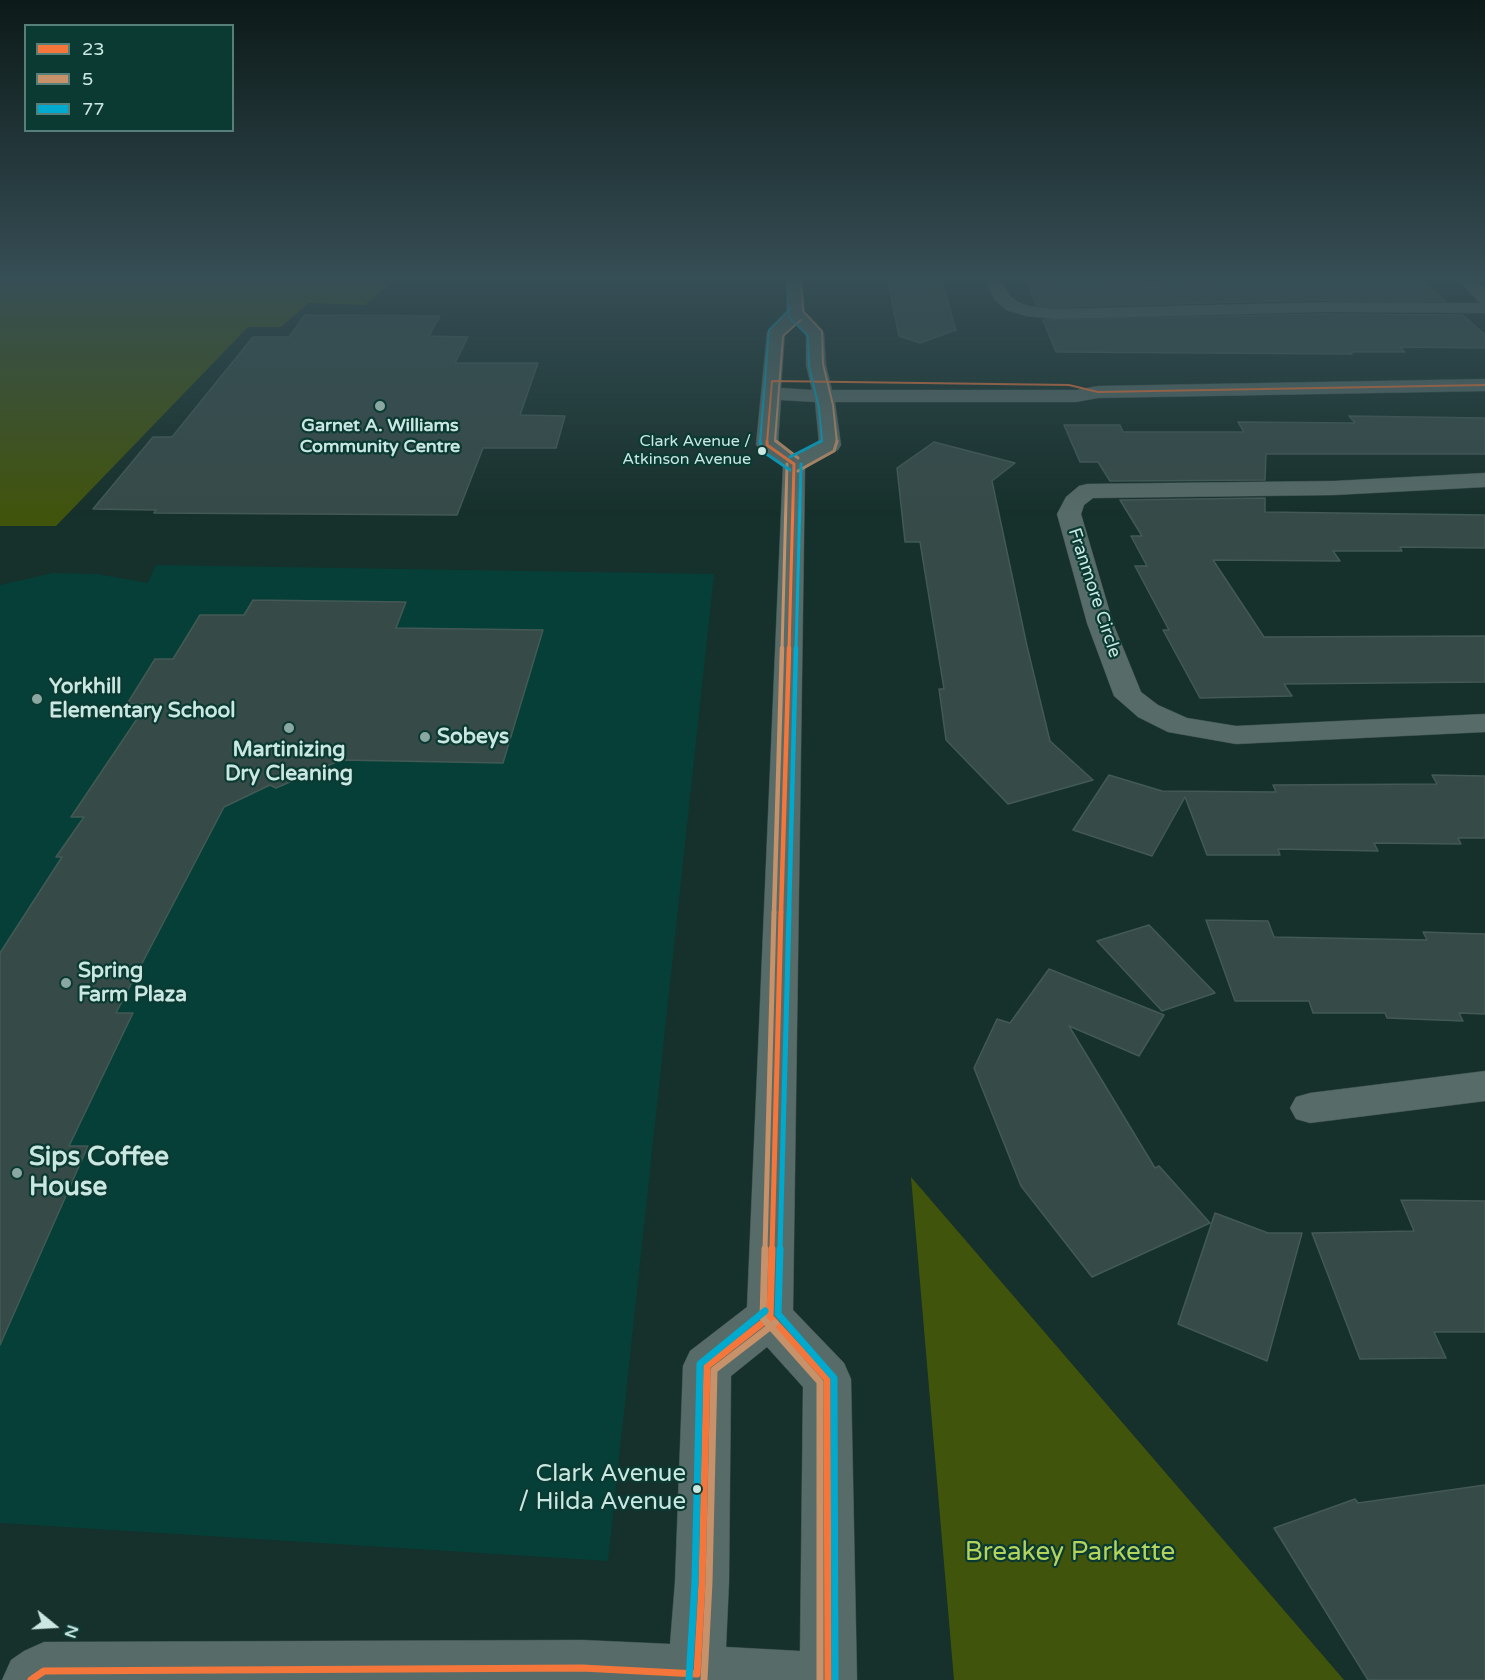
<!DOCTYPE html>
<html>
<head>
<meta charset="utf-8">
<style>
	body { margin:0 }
	#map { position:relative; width:1485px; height:1680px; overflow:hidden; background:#16302b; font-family:"Varela Round",sans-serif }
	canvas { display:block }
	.legend { position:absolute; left:24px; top:24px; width:210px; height:108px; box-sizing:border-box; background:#0b3a33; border:2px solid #577f79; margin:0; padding:8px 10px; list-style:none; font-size:18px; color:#cae7e2 }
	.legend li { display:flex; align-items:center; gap:12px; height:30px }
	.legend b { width:30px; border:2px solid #577f79 }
	.north { position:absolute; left:24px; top:1596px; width:60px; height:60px; -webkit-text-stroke:4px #0b3a33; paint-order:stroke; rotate:108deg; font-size:16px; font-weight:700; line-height:24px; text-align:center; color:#cae7e2 }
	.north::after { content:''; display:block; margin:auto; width:21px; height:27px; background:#cae7e2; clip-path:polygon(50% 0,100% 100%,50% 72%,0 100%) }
</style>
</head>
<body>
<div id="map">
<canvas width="1485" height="1680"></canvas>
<ul class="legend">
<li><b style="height:8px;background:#f5763a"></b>23</li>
<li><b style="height:8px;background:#c7916a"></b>5</li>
<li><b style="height:8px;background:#00a9ce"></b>77</li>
</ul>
<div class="north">N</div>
</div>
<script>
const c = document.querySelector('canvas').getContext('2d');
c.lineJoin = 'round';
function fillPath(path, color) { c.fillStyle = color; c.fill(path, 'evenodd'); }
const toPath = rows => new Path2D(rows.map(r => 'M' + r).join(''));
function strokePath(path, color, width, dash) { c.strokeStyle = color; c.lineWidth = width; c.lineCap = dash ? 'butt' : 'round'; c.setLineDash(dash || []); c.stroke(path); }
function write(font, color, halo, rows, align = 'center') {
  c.font = font + ' "Varela Round",sans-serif'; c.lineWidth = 4.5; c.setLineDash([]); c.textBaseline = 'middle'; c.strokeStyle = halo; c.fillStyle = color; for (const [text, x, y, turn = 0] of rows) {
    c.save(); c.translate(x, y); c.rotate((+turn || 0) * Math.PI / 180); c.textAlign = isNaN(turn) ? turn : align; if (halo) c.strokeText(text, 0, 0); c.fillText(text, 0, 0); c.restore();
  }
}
const built = toPath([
	[156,565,714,574,608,1561,0,1523,0,585,53,573,97,574,148,583]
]);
const green = toPath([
	[0,281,394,281,365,305,309,303,281,327,248,327,56,526,0,526],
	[911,1177,1344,1680,954,1680]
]);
const building = toPath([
	[888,281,942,281,956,330,920,343,899,336,888,281],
	[1027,281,1165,283,1164,282,1210,281,1423,281,1446,301,1325,300,1056,307,1036,305,1027,281],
	[1325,314,1463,315,1485,335,1485,348,1400,347,1405,352,1351,352,1352,354,1056,352,1043,320,1325,314],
	[305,315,440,316,429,336,468,337,455,363,538,363,520,415,565,416,556,448,483,448,457,515,154,513,156,510,93,509,153,437,172,437,253,337,289,337,305,315],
	[1349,416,1485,418,1485,454,1266,454,1265,480,1110,481,1098,462,1080,462,1064,425,1120,425,1123,432,1244,432,1238,422,1355,423,1349,416],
	[934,442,1015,463,992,481,1027,646,1050,741,1093,780,1008,804,946,740,939,689,944,689,920,542,905,542,897,468,934,442],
	[1265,498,1265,512,1485,515,1485,548,1400,547,1402,551,1333,551,1340,561,1213,560,1264,637,1485,636,1485,682,1284,684,1292,696,1200,698,1163,630,1169,630,1135,566,1147,566,1131,536,1142,536,1120,500,1265,498],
	[253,600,406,602,396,628,543,630,503,763,341,760,276,788,270,785,224,807,116,1013,133,1013,69,1146,88,1146,0,1345,0,953,62,857,56,857,84,817,71,817,147,704,127,704,155,659,173,659,200,615,244,615,253,600],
	[1109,775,1162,791,1276,792,1273,785,1437,784,1432,775,1485,776,1485,838,1458,838,1461,844,1374,843,1378,851,1278,849,1280,855,1207,855,1185,797,1152,856,1073,830,1109,775],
	[1206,920,1268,921,1274,937,1427,940,1423,932,1485,934,1485,1014,1459,1013,1463,1021,1387,1018,1385,1013,1313,1013,1309,1001,1235,1001,1206,920],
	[1149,925,1215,993,1162,1011,1097,941,1149,925],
	[1049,969,1164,1015,1139,1056,1069,1026,1155,1168,1159,1166,1210,1223,1092,1277,1021,1186,974,1068,997,1019,1010,1023,1049,969],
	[1401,1200,1485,1201,1485,1332,1434,1332,1446,1358,1360,1359,1312,1233,1414,1231,1401,1200],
	[1215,1213,1268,1233,1302,1233,1267,1361,1178,1324,1215,1213],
	[1485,1485,1485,1680,1368,1680,1274,1528,1355,1499,1358,1503,1485,1485]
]);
const street = toPath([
	[986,281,1002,281,1008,294,1018,302,1029,306,1056,309,1325,302,1483,303,1479,302,1459,281,1476,281,1485,289,1485,313,1325,312,1056,319,1026,316,1006,310,995,300,986,281],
	[1485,473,1485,487,1334,495,1093,498,1084,505,1081,514,1113,623,1141,692,1158,705,1187,718,1236,726,1485,714,1485,732,1236,744,1168,732,1138,717,1114,696,1087,623,1057,514,1066,497,1079,486,1087,484,1334,481,1485,473],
	[1485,1071,1485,1101,1310,1123,1296,1119,1290,1108,1296,1097,1310,1093,1485,1071]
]);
const secondary = toPath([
	[786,281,802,281,805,313,824,333,826,365,832,390,1076,390,1098,386,1485,379,1485,391,1098,398,1076,402,835,402,841,445,838,450,805,467,793,1310,844,1363,851,1379,857,1680,2,1680,11,1660,24,1651,44,1642,582,1640,670,1644,675,1582,683,1366,690,1351,747,1307,783,466,756,445,767,332,787,313,786,281],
	[796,324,806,334,806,365,812,390,781,388,785,334,796,324],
	[781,400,815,402,819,442,795,455,778,443,781,400],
	[767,1347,803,1387,800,1651,726,1647,729,1582,731,1376,767,1347]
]);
const bus1Far4 = toPath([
	[767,443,772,381,1069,385,1098,392,1485,385]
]);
const bus1Far3 = toPath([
	[767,441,767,445,794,464],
	[789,650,794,464]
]);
const bus1Far2 = toPath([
	[781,913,789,648]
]);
const bus1Far1 = toPath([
	[772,1250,781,912]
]);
const bus1 = toPath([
	[772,1249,770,1317,827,1379,828,1680],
	[31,1680,44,1671,582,1668,697,1674,702,1582,707,1366,770,1317]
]);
const bus2Far4 = toPath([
	[801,281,803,311,822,331,823,364,833,405,837,443],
	[778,443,775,441,783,336,801,320]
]);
const bus2Far3 = toPath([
	[776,441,798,458],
	[798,471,834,451,837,441],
	[782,650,787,464]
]);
const bus2Far2 = toPath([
	[774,913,782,648]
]);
const bus2Far1 = toPath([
	[765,1250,774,912]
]);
const bus2 = toPath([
	[765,1249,763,1318,820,1382,820,1680],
	[704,1680,709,1582,714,1370,775,1323]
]);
const bus3Far4 = toPath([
	[787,281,789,317,808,336,809,366,819,408,822,441,818,443],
	[760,443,769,330,791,308]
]);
const bus3Far3 = toPath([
	[760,441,762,451,790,470],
	[790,457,821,441],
	[796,650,801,464]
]);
const bus3Far2 = toPath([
	[789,913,796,648]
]);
const bus3Far1 = toPath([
	[780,1250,789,912]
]);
const bus3 = toPath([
	[780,1249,778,1314,834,1378,835,1680],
	[689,1680,695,1582,700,1364,765,1311]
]);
const markers = [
	[380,406,6,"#8ba7a2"],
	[762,451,5,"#cae7e2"],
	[37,699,6,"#8ba7a2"],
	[289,728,6,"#8ba7a2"],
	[425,737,6,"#8ba7a2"],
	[66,983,6,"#8ba7a2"],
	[17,1173,6,"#8ba7a2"],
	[697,1489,5,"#cae7e2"]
];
const farBusnames = [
	["Clark Avenue /",751,442],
	["Atkinson Avenue",751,460]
];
const farPoinames = [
	["Garnet A. Williams",380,426],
	["Community Centre",380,447]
];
const farStreetnames = [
	["Franmore Circle",1094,593,72]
];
const poiNames = [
	["Yorkhill",49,687],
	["Elementary School",49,711],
	["Sobeys",437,737],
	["Martinizing",289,750,"center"],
	["Dry Cleaning",289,774,"center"],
	["Spring",78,971],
	["Farm Plaza",78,995]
];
const nearBusnames = [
	["Clark Avenue",686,1475],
	["/ Hilda Avenue",686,1503]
];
const nearPoinames = [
	["Sips Coffee",29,1158],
	["House",29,1188]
];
const nearParknames = [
	["Breakey Parkette",1070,1553]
];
fillPath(built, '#063f37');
fillPath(green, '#41540c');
fillPath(building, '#364b48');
strokePath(building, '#435955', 1.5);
strokePath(street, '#394d49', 1);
strokePath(secondary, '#394d49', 1);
fillPath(street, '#576c68');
fillPath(secondary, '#576c68');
strokePath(bus1Far4, '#f5763a', 2);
strokePath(bus1Far3, '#f5763a', 3);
strokePath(bus1Far2, '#f5763a', 4.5);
strokePath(bus1Far1, '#f5763a', 5);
strokePath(bus1, '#f5763a', 7);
strokePath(bus2Far4, '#c7916a', 2);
strokePath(bus2Far3, '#c7916a', 3);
strokePath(bus2Far2, '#c7916a', 4.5);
strokePath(bus2Far1, '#c7916a', 5);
strokePath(bus2, '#c7916a', 7);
strokePath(bus3Far4, '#00a9ce', 2);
strokePath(bus3Far3, '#00a9ce', 3);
strokePath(bus3Far2, '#00a9ce', 4.5);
strokePath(bus3Far1, '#00a9ce', 5);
strokePath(bus3, '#00a9ce', 7);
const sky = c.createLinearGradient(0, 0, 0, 516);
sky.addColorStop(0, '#0c1a18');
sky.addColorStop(0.54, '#364e55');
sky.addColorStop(1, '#364e5500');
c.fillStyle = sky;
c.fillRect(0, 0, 1485, 516);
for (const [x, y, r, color] of markers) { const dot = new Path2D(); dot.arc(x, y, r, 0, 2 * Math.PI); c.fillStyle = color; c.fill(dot); strokePath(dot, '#0b3a33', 2); }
write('16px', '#cae7e2', '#0b3a33', farBusnames, 'right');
write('bold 18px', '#cae7e2', '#0b3a33', farPoinames);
write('18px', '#cae7e2', '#0b3a33', farStreetnames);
write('bold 21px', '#cae7e2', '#0b3a33', poiNames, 'left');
write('24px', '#cae7e2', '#0b3a33', nearBusnames, 'right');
write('bold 26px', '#cae7e2', '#0b3a33', nearPoinames, 'left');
write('26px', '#b3d35a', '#0b3a33', nearParknames);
</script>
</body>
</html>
